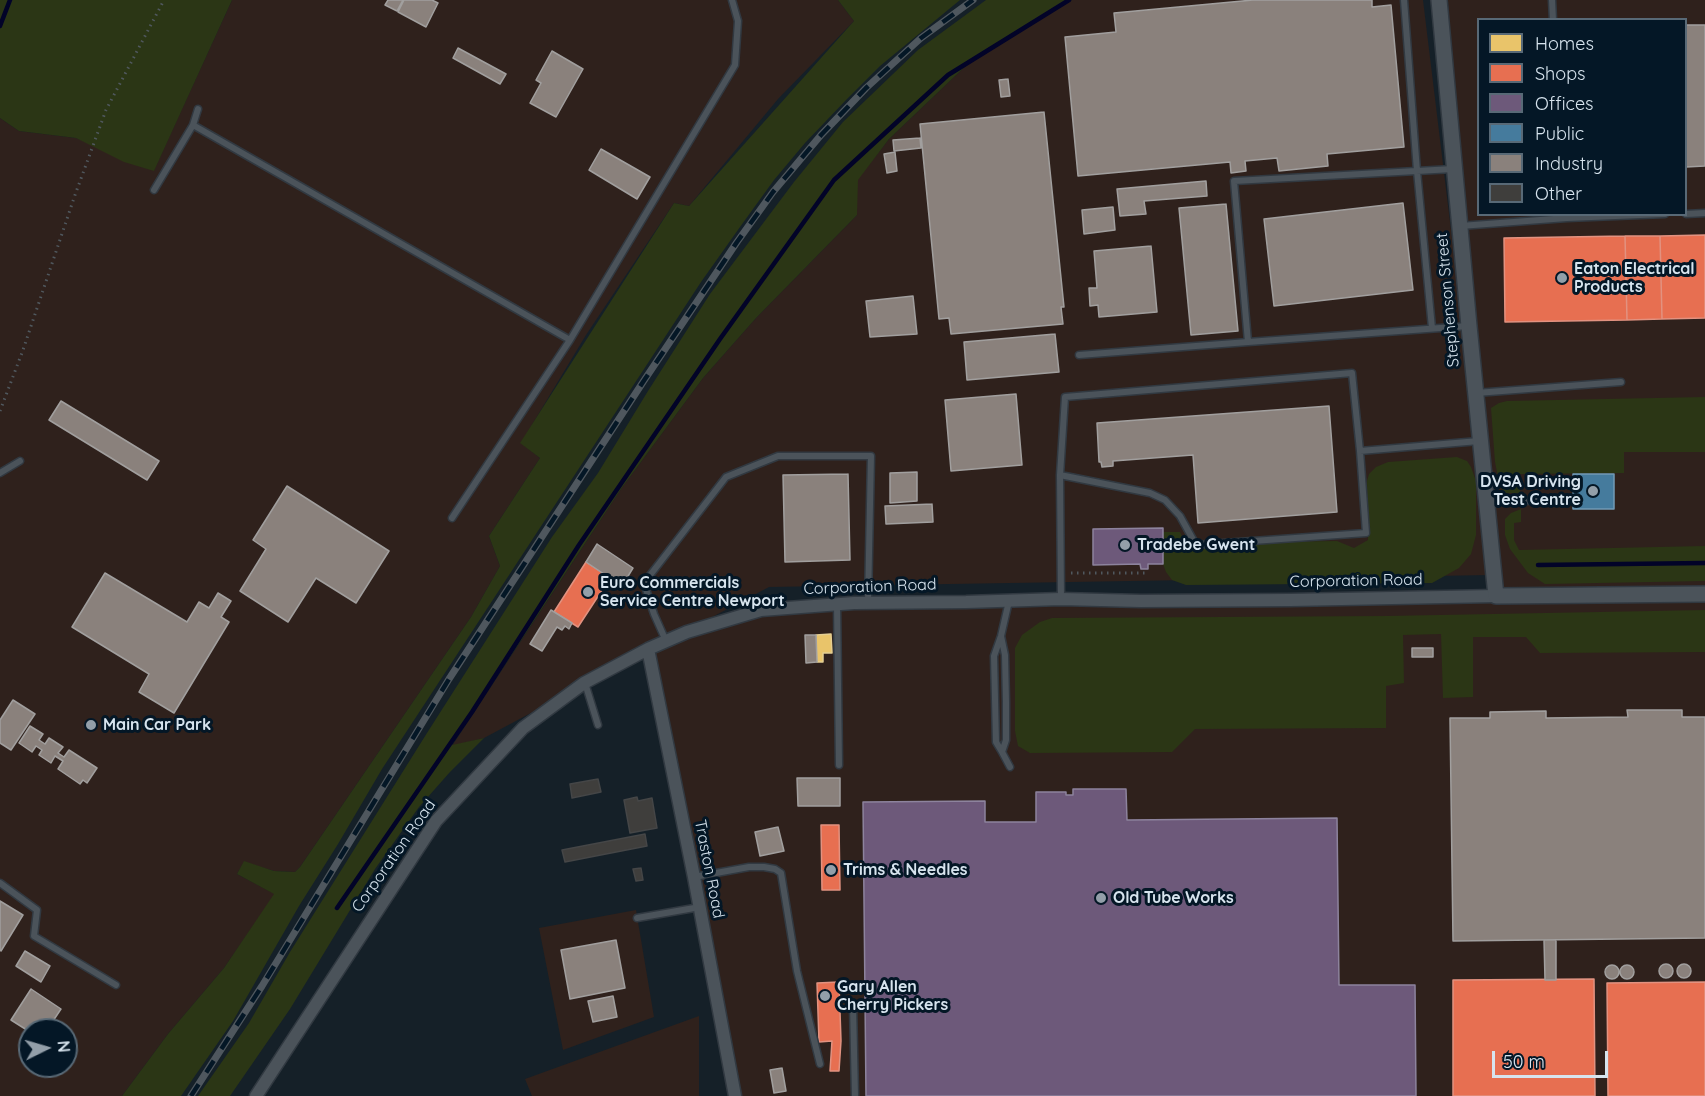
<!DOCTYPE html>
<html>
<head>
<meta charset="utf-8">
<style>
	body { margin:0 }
	#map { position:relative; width:1705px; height:1096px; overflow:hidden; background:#152028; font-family:Quicksand,sans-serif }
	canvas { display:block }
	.legend { position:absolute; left:1477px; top:18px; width:210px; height:198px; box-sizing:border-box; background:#041726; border:2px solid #586976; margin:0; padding:8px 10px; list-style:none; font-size:18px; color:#d7e4ee }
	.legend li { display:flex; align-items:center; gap:12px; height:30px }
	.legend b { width:30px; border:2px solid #586976 }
	.north { position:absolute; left:18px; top:1018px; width:60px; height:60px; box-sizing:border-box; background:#041726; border:2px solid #586976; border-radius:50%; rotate:85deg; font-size:16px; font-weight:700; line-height:24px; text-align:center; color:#d7e4ee }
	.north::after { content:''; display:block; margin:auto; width:21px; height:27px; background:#939fa9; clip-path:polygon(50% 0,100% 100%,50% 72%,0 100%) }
	.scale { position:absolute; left:1492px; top:1051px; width:116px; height:27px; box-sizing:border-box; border:3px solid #d7e4ee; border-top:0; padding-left:8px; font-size:18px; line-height:21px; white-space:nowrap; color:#d7e4ee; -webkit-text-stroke:4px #041726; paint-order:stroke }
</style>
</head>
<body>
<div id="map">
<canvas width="1705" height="1096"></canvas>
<ul class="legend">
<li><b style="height:16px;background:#e9c46a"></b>Homes</li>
<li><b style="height:16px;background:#e76f51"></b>Shops</li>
<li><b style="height:16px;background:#6d597a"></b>Offices</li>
<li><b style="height:16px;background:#457b9d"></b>Public</li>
<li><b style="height:16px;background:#8a817c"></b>Industry</li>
<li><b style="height:16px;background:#3f3e3c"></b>Other</li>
</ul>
<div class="north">N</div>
<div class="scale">50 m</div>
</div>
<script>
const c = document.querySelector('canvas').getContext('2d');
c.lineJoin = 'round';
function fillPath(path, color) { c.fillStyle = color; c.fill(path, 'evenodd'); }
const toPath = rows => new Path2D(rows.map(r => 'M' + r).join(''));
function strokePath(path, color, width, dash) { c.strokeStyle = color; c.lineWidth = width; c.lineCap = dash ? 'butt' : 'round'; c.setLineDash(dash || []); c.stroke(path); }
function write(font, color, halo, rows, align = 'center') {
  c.font = font + ' Quicksand,sans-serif'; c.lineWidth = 6; c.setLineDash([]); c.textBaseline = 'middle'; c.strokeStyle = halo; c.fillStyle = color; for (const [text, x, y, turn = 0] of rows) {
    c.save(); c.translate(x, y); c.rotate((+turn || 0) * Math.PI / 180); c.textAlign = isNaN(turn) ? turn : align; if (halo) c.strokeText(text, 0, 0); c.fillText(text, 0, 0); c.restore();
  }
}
const industrial = toPath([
	[232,0,838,0,854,21,778,99,689,206,674,203,586,335,521,443,540,458,489,536,500,566,471,617,300,867,295,872,274,871,244,862,237,874,275,894,224,968,168,1034,122,1096,0,1096,0,118,19,131,76,138,154,170],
	[30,1030,66,1030,66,1066,30,1066],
	[1072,0,1423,0,1490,550,1454,169,1448,0,1705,0,1705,1096,735,1096,647,651,484,738,452,746,621,489,703,378,756,318,857,215,857,180,889,139,974,58],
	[1478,20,1686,20,1686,214,1478,214],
	[1492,575,1495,596,761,610,680,634,769,587],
	[636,910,654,1017,563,1050,539,928],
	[699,1016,699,1096,532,1096,525,1079]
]);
const green = toPath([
	[0,0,232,0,154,171,124,162,76,138,19,131,0,118],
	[838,0,960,0,880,66,846,100,805,143,774,180,740,227,701,282,382,769,338,844,299,906,233,1021,181,1096,122,1096,168,1034,224,968,274,894,237,874,244,861,274,871,295,872,300,867,471,617,500,566,489,536,540,458,520,443,674,203,689,206,854,21],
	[986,0,1072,0,974,58,889,139,858,180,857,215,756,318,703,378,621,489,452,745,484,738,450,772,419,807,375,869,290,1009,230,1096,198,1096,249,1023,290,952,427,733,552,537,598,473,648,391,710,294,794,182,843,122,918,50],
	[1705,397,1705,452,1624,452,1624,473,1520,474,1520,493,1506,493,1500,487,1495,462,1491,408,1499,403,1507,401],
	[1457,457,1467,461,1471,467,1476,481,1476,535,1471,554,1459,568,1432,583,1186,585,1172,580,1166,572,1163,564,1163,532,1180,532,1185,543,1337,541,1354,548,1368,540,1367,481,1369,474,1376,467,1388,462],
	[1521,509,1521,522,1514,523,1514,540,1519,550,1705,546,1705,581,1545,584,1528,573,1510,549,1505,535,1505,519,1511,513],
	[1705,610,1705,652,1540,653,1526,637,1473,637,1473,697,1443,698,1441,634,1403,635,1404,683,1386,686,1386,728,1195,729,1172,752,1030,753,1018,746,1015,731,1015,648,1022,635,1040,622,1052,618,1386,616]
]);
const homes = toPath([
	[831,634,832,653,823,653,823,662,817,662,816,635,831,634]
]);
const shops = toPath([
	[1705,235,1705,318,1662,319,1660,236,1705,235],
	[1625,236,1627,320,1505,322,1504,238,1625,236],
	[1625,236,1660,236,1662,319,1627,320,1625,236],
	[586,562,610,578,578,627,554,612,586,562],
	[821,825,839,825,840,890,822,890,821,825],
	[1594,979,1595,1096,1453,1096,1453,980,1594,979],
	[839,982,841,1041,839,1071,830,1071,832,1041,819,1042,817,983,839,982],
	[1705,982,1705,1096,1608,1096,1607,983,1705,982]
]);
const offices = toPath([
	[1163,528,1163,564,1148,564,1148,569,1141,569,1140,564,1093,565,1093,529,1163,528],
	[1073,789,1126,789,1127,820,1337,818,1339,985,1415,985,1416,1096,866,1096,863,802,985,801,985,822,1036,822,1036,792,1066,792,1066,795,1073,795,1073,789]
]);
const public = toPath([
	[1573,474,1614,474,1614,509,1573,509,1573,474]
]);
const industry = toPath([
	[388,0,403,0,397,11,385,5,388,0],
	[404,0,432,0,438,3,426,27,398,12,404,0],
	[1253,0,1372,0,1372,7,1391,5,1404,147,1327,154,1328,166,1279,171,1277,158,1245,161,1246,171,1231,173,1230,162,1078,176,1065,37,1116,32,1114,13,1253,0],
	[1686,25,1705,25,1705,166,1686,167,1686,25],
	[458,48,506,74,500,84,453,58,458,48],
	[552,51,583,69,556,117,530,103,541,83,536,80,552,51],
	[1008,79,1010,96,1001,97,999,80,1008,79],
	[1044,112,1064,307,1061,307,1063,324,951,334,949,318,939,319,920,124,1044,112],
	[920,138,921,148,894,151,893,140,920,138],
	[601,149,650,177,637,199,589,170,601,149],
	[895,152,897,171,887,173,884,154,895,152],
	[1206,181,1207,196,1144,201,1146,214,1120,216,1117,189,1206,181],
	[1403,203,1413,290,1274,306,1264,219,1403,203],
	[1226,204,1238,331,1191,335,1179,208,1226,204],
	[1113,207,1115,230,1084,234,1082,210,1113,207],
	[1151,246,1157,312,1099,317,1098,305,1090,306,1089,288,1097,288,1094,251,1151,246],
	[913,296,917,334,870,337,866,301,913,296],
	[1055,334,1059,372,967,380,964,342,1055,334],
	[1016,394,1022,465,951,471,945,400,1016,394],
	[61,401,159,461,147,480,49,420,61,401],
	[1329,406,1337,512,1198,523,1193,455,1113,461,1113,466,1102,467,1101,462,1099,462,1097,423,1329,406],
	[917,472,917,501,890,503,890,473,917,472],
	[848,474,850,560,785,562,783,475,848,474],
	[287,486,389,551,356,603,316,578,288,622,240,591,266,549,253,540,287,486],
	[932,504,933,522,886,524,885,506,932,504],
	[597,544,633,568,622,586,586,562,597,544],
	[105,573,187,622,199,602,209,608,218,593,231,601,221,617,229,622,174,713,139,692,149,674,72,627,105,573],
	[551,610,572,623,569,629,565,626,562,630,557,627,542,651,530,644,551,610],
	[805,635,816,635,817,662,806,663,805,635],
	[1412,648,1433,648,1433,657,1412,657,1412,648],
	[13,700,35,714,11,750,0,743,0,720,13,700],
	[1627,710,1682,710,1682,717,1705,717,1705,938,1453,941,1450,718,1490,718,1490,712,1546,711,1546,718,1628,717,1627,710],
	[30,726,43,734,39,740,45,744,49,738,63,747,58,753,64,757,69,750,97,768,87,783,83,780,80,784,58,769,63,761,55,756,51,763,39,755,42,750,36,746,32,752,19,743,30,726],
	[797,778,840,778,840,806,798,806,797,778],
	[778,827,784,851,760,856,755,832,778,827],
	[0,901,23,915,1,951,0,950,0,901],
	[616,940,625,988,570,999,561,950,616,940],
	[1544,940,1556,940,1556,980,1545,980,1544,940],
	[25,951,50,966,41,982,16,966,25,951],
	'1677 971a7 7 0 1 1 14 0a7 7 0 1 1-14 0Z',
	'1659 971a7 7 0 1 1 14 0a7 7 0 1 1-14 0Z',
	'1620 972a7 7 0 1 1 14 0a7 7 0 1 1-14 0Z',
	'1605 972a7 7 0 1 1 14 0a7 7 0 1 1-14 0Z',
	[31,989,61,1009,47,1030,30,1030,30,1032,11,1020,31,989],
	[613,996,617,1017,593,1022,588,1001,613,996],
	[782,1068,786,1091,774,1093,770,1070,782,1068]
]);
const stream = toPath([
	[0,26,10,0],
	[1538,565,1705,563],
	[337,908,472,712,579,545,720,339,834,180,948,75,1069,0]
]);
const building = toPath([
	[598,779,601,792,572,798,570,784,598,779],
	[637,797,638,801,652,798,657,828,630,833,624,800,637,797],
	[645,834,647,846,565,862,562,850,645,834],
	[641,868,643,880,636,881,633,869,641,868]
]);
const path = toPath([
	[0,411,23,350,75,195,106,110,164,0],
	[1071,573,1145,573]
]);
const service = toPath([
	[1404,0,1417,171,1432,328],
	[1552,0,1553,20],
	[193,125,570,340],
	[1453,169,1234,181,1248,342,1468,326],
	[154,190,193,125,198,109],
	[1686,214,1705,213],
	[1460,226,1567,218,1665,214],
	[1079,355,1248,342],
	[1476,393,1621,382],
	[0,473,20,461],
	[1060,475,1150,493,1165,500,1180,516,1196,545,1366,533,1360,451],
	[1487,502,1558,500],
	[452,518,570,340,735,65,738,21,732,0],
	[1061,599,1060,475,1065,397,1352,373,1360,451,1479,441],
	[837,604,839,765],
	[1001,636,1005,655,1006,702,1006,740,1002,752,996,742,994,656,1001,636,1009,601],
	[666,641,654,614,644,583,726,477,778,456,871,456,868,602],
	[585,683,598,725],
	[1002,752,1010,767],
	[694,877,749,867,764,867,775,869,781,873,797,971,820,1064],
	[0,883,37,910,34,936,116,985],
	[637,918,700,907],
	[853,1005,855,1096]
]);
const minor = toPath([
	[648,649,694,877,735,1096],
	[256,1096,436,821,523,728,584,683,648,649,687,632,761,610,854,603,966,602,1061,599,1141,601,1290,600,1496,596]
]);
const tertiary = toPath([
	[1439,0,1469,326,1496,596,1705,594]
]);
const rail = toPath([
	[191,1096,262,986,449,679,645,379,737,242,773,192,821,135,866,88,921,38,973,0]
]);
const markers = [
	[1562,278,6,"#939fa9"],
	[1593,491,6,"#939fa9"],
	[1125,545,6,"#939fa9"],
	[588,592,6,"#939fa9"],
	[91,725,6,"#939fa9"],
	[831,870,6,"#939fa9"],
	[1101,898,6,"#939fa9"],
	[825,996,6,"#939fa9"]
];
const poiNames = [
	["Eaton Electrical",1574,269],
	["Products",1574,287],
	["DVSA Driving",1581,482,"right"],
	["Test Centre",1581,500,"right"],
	["Tradebe Gwent",1137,545],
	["Euro Commercials",600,583],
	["Service Centre Newport",600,601],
	["Main Car Park",103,725],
	["Trims & Needles",843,870],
	["Old Tube Works",1113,898],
	["Gary Allen",837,987],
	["Cherry Pickers",837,1005]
];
const streetNames = [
	["Stephenson Street",1448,300,-95],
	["Corporation Road",1356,581,-1],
	["Corporation Road",870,587,-2],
	["Corporation Road",394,856,-55],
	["Traston Road",709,869,79]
];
fillPath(industrial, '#2f211c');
fillPath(green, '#2b3615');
fillPath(homes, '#e9c46a');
strokePath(homes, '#e4ce92', 1.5);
fillPath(shops, '#e76f51');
strokePath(shops, '#e29280', 1.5);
fillPath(offices, '#6d597a');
strokePath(offices, '#8d839d', 1.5);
fillPath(public, '#457b9d');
strokePath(public, '#719ab5', 1.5);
fillPath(industry, '#8a817c');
strokePath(industry, '#a19f9e', 1.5);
strokePath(stream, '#020328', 4.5);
fillPath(building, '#3f3e3c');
strokePath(building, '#454647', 1.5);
strokePath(service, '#313941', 9);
strokePath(minor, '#313941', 15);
strokePath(tertiary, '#313941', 18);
strokePath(path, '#50585e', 3, [1.5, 4.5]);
strokePath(service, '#4b535a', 6);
strokePath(minor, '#4b535a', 12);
strokePath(tertiary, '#4b535a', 15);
strokePath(rail, '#4f575e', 7);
strokePath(rail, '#041726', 4.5, [14]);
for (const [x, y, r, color] of markers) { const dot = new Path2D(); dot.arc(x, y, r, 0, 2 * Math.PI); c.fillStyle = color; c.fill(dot); strokePath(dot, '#041726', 2); }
write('bold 16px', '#d7e4ee', '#041726', poiNames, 'left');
write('16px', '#d7e4ee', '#041726', streetNames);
</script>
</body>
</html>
